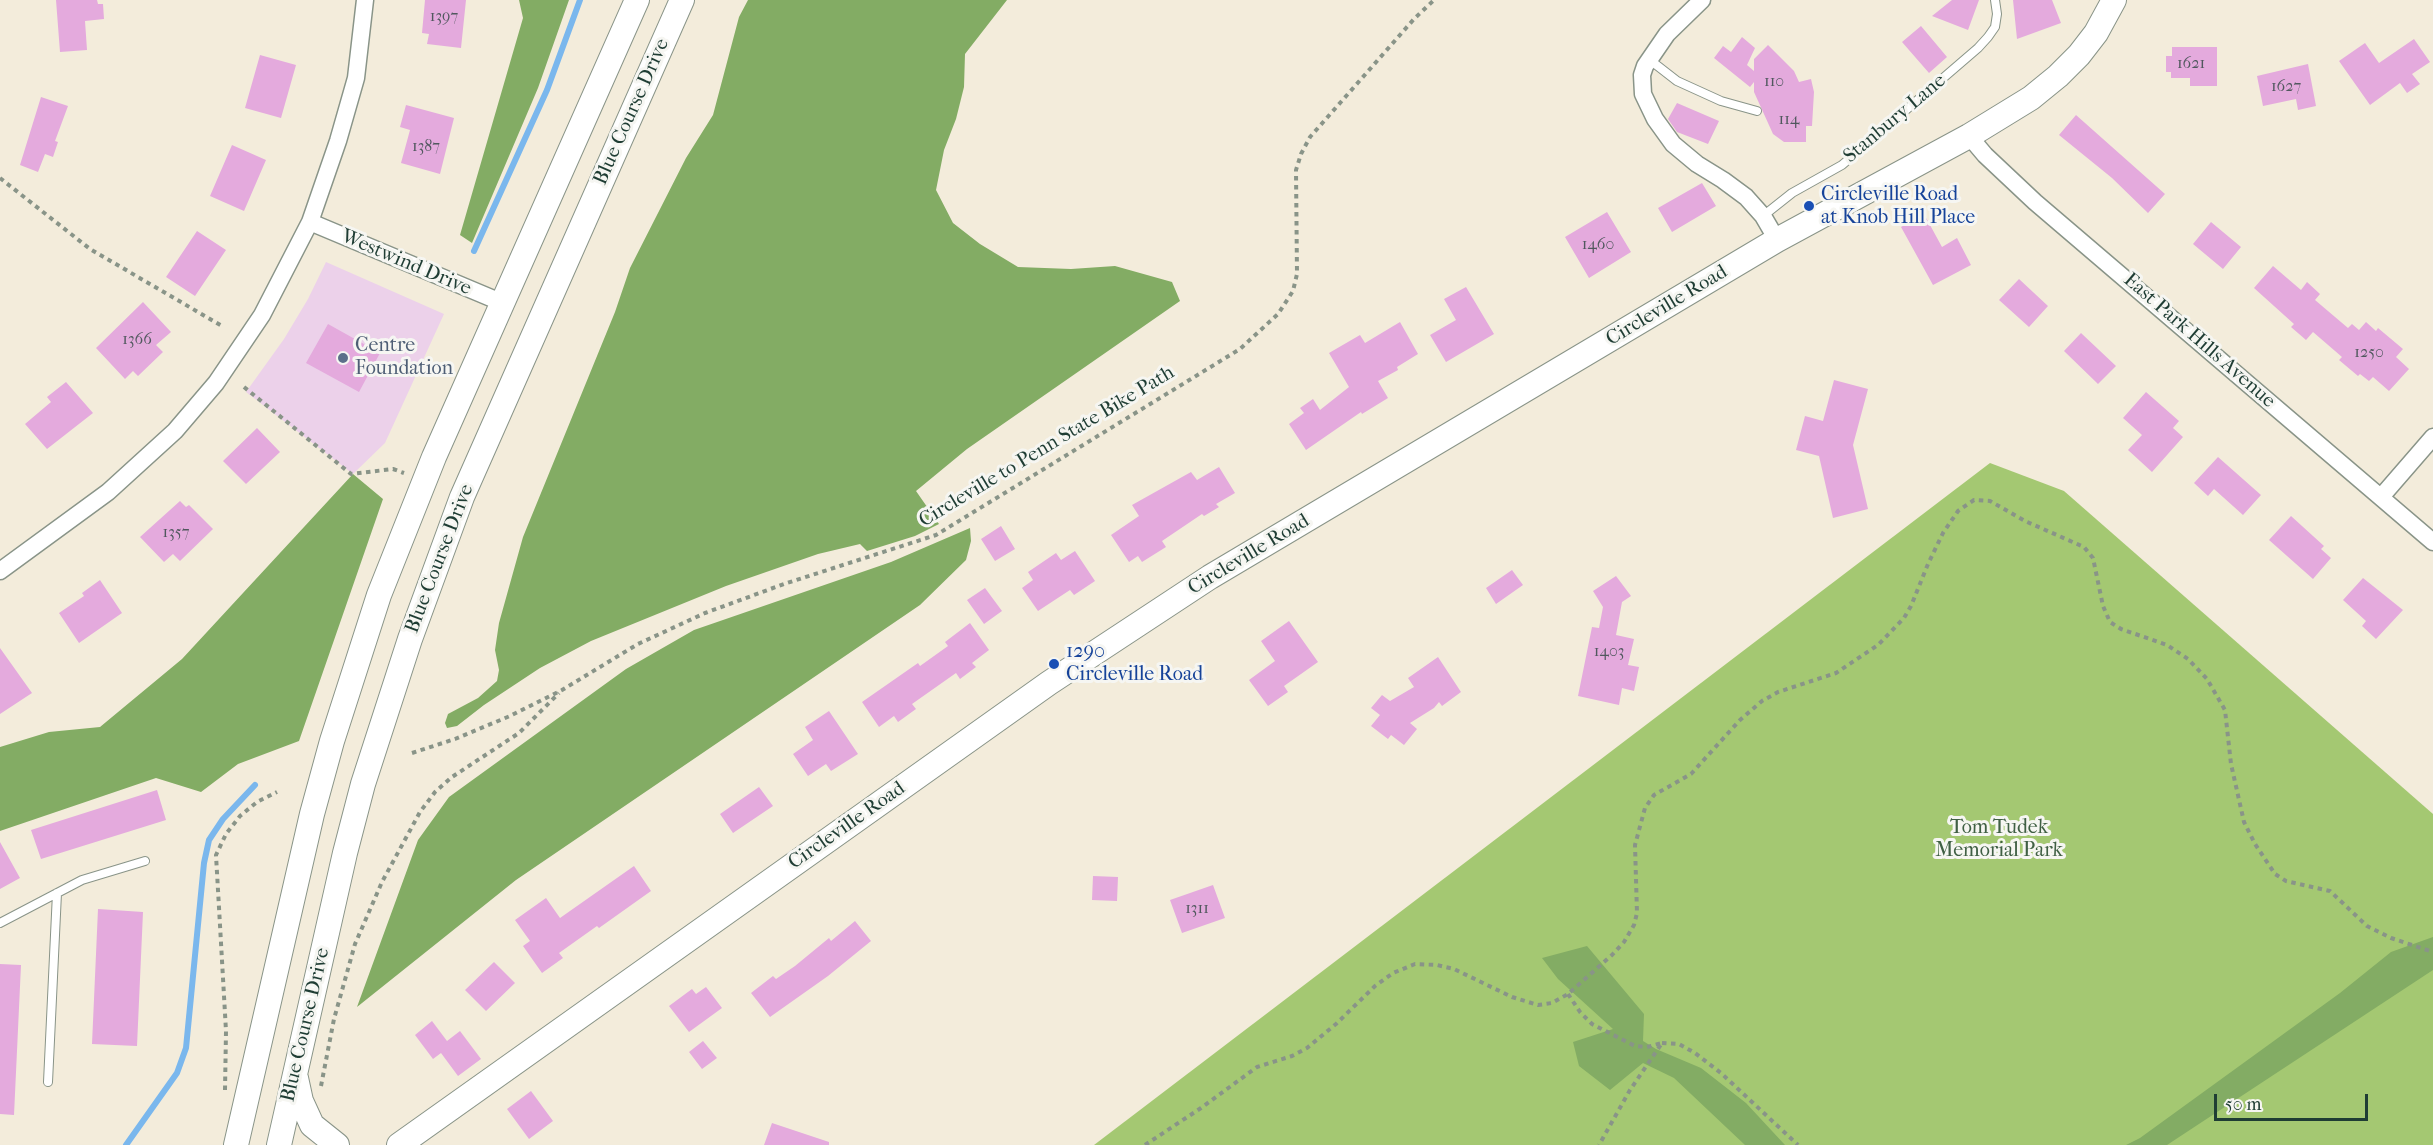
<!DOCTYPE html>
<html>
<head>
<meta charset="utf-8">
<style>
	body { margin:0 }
	#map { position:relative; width:2433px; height:1145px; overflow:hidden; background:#f3ecdb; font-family:"IM FELL French Canon",serif }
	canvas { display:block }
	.scale { position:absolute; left:2214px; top:1094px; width:154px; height:27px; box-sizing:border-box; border:3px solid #1f3d34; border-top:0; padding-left:8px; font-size:18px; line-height:21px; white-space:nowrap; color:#1f3d34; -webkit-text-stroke:4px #f6f6f2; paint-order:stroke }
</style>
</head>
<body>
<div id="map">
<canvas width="2433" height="1145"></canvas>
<div class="scale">50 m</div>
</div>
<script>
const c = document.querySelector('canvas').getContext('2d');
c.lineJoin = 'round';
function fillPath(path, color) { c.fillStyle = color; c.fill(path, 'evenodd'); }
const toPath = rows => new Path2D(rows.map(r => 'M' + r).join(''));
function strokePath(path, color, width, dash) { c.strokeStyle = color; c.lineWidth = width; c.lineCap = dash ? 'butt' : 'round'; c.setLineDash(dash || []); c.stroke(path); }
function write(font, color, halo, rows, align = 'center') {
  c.font = font + ' "IM FELL French Canon",serif'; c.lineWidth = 6; c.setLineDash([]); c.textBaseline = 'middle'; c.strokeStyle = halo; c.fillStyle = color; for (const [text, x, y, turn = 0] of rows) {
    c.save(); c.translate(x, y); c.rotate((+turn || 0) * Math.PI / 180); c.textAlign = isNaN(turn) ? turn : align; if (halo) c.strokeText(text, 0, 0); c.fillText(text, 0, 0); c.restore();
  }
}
const built = toPath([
	[326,262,444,314,385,443,353,474,246,392,284,339,308,299]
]);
const green = toPath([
	[1990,463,2064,491,2433,814,2433,1145,1094,1145]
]);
const forest = toPath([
	[519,0,569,0,538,88,472,243,460,235,523,18],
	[748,0,1007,0,965,54,964,87,956,119,944,150,936,190,953,223,980,244,1018,267,1071,269,1115,266,1172,282,1180,301,967,449,916,491,939,524,915,536,867,551,860,544,818,554,726,586,591,641,540,668,484,705,457,726,447,728,445,723,448,714,478,698,497,681,499,670,495,650,499,623,523,537,615,312,630,268,686,158,713,115,739,17],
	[353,474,383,499,299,741,238,764,201,792,156,778,0,831,0,747,49,732,100,727,182,659],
	[970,528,971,541,966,560,920,605,516,880,357,1007,418,840,449,797,626,669,694,630,891,562],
	[2433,937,2433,970,2167,1145,2126,1145,2140,1138,2340,993,2391,952],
	[1587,946,1644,1014,1643,1041,1656,1049,1701,1068,1746,1103,1785,1145,1745,1145,1674,1078,1643,1063,1610,1090,1579,1066,1573,1042,1613,1029,1558,979,1542,958]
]);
const stream = toPath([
	[474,251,547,90,580,0],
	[126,1145,177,1073,186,1048,204,863,209,840,223,819,255,785]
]);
const building = toPath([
	[56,0,97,0,98,4,103,4,104,19,85,21,87,50,60,52],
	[425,0,466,0,461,48,427,44,429,34,422,33],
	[1952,0,1979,0,1968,30,1932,16],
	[2013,0,2052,0,2061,23,2017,39],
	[1921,26,1947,57,1929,73,1902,42],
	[1742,37,1755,48,1747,65,1754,71,1754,59,1768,45,1794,71,1799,82,1811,79,1814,92,1812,126,1806,126,1806,142,1784,142,1773,134,1754,92,1754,82,1750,87,1714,58,1723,46,1731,52],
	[2414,39,2430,62,2412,74,2420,84,2407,93,2400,83,2370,105,2339,61,2365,43,2379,63],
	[2172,47,2217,47,2217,86,2190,86,2190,78,2171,78,2171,72,2166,72,2166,56,2172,56],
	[260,55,296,65,281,118,245,108],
	[2308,64,2316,106,2298,110,2296,99,2263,106,2257,76],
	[41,97,68,106,55,141,58,142,53,157,45,154,38,172,20,165],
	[1677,103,1719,121,1708,144,1677,132,1668,119],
	[406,105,454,118,440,174,401,163,410,130,400,127],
	[2076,115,2165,194,2148,213,2112,178,2059,135],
	[232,145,266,160,244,211,210,196],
	[1702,183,1716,206,1672,232,1658,208],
	[1607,212,1631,252,1589,278,1565,237],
	[1924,214,1942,247,1957,238,1971,265,1933,285,1901,227],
	[2211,222,2241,247,2223,269,2193,244],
	[197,231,226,250,195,296,166,277],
	[2273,266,2301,290,2307,282,2320,294,2315,300,2348,328,2352,324,2359,330,2366,322,2376,331,2378,328,2403,349,2396,357,2409,369,2389,391,2373,377,2369,381,2360,374,2358,376,2339,360,2342,357,2313,332,2306,340,2291,327,2294,324,2254,288],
	[2019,279,2048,306,2029,327,1999,300],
	[1466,287,1494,334,1446,362,1430,335,1456,320,1444,299],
	[143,302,171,332,156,345,163,352,138,376,133,371,125,379,96,348],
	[1400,322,1418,354,1397,367,1398,370,1378,381,1388,398,1362,414,1361,412,1306,450,1289,424,1304,413,1300,408,1313,399,1320,410,1349,387,1329,353,1360,335,1365,343],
	[328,324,380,353,359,392,306,363],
	[2081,333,2116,366,2098,384,2064,351],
	[1834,380,1868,389,1853,445,1868,509,1833,518,1819,456,1796,450,1805,416,1823,421],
	[66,382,93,413,47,449,25,424,51,402,47,397],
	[2146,392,2179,421,2173,428,2183,437,2152,472,2128,450,2142,435,2123,418],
	[257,428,280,452,246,484,223,461],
	[2218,457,2261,495,2243,515,2214,489,2208,496,2194,483],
	[1219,467,1235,493,1216,504,1219,507,1204,516,1202,514,1162,541,1166,547,1142,562,1138,556,1129,562,1111,535,1139,516,1132,505,1191,472,1197,480],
	[180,501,186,507,189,505,213,529,180,561,173,554,164,562,140,537],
	[2291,516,2324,546,2321,549,2331,558,2313,579,2269,540],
	[1001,526,1015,549,995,561,981,539],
	[1075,551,1095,581,1074,595,1070,590,1038,611,1022,588,1033,580,1028,572,1056,553,1061,560],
	[1512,570,1523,585,1496,604,1486,588],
	[1616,576,1631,596,1622,602,1616,635,1634,639,1628,665,1639,667,1634,691,1622,688,1619,705,1578,696,1592,627,1599,628,1603,607,1593,591],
	[2363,578,2403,610,2376,639,2362,626,2366,621,2343,600],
	[100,580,122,613,79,643,59,613,84,596,82,593],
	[985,588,1002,611,984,624,967,600],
	[1289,621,1318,662,1284,686,1288,692,1268,706,1249,680,1275,661,1261,641],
	[970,623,989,650,972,663,976,667,960,679,956,673,912,704,916,709,898,722,894,716,879,727,862,702,918,663,920,666,948,646,945,642],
	[0,648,32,693,0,714],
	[1438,657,1461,692,1442,706,1439,702,1434,708,1410,723,1417,729,1404,745,1391,735,1388,739,1371,726,1380,715,1371,708,1382,695,1390,701,1414,687,1408,678],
	[829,711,858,754,831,771,826,764,808,776,793,754,813,740,805,727],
	[759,787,773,806,733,833,720,814],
	[157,790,166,820,41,859,31,830],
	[0,842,20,878,0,889],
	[634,866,651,891,599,928,597,926,559,953,563,958,542,973,523,946,530,941,515,920,546,898,560,918],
	[1093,876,1118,877,1117,901,1092,900],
	[1213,885,1225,918,1182,933,1170,900],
	[98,909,143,912,137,1046,92,1044],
	[855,921,871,941,828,976,770,1017,751,993,773,976,776,979,795,966,829,938,831,941],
	[494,962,515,983,486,1011,465,990],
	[0,964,21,965,14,1115,0,1114],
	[706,987,722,1008,689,1032,669,1006,692,989,696,994],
	[432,1021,447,1041,460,1031,481,1059,458,1076,441,1053,433,1059,415,1035],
	[703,1041,717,1058,702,1069,689,1052],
	[531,1091,553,1121,529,1139,507,1109],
	[772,1123,829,1142,829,1145,764,1145]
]);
const path = toPath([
	[0,178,90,249,222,326],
	[244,387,351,474,393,469,404,473],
	[412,753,455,739,510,716,562,690,638,644,705,613,784,584,936,535,1240,349,1278,314,1293,291,1297,274,1296,170,1301,154,1310,137,1414,19,1434,0],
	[1568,994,1580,1012,1592,1024,1635,1046,1647,1047,1662,1043,1630,1090,1599,1145],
	[1662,1043,1679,1044,1695,1053,1721,1073,1798,1145],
	[321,1086,334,1019,355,944,382,882,420,812,435,792,452,777,519,733,559,693],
	[225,1090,226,1031,216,855,226,834,240,816,257,802,277,792],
	[1145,1145,1201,1108,1257,1067,1292,1056,1307,1048,1336,1024,1375,986,1393,973,1415,964,1437,965,1454,969,1512,997,1538,1005,1552,1003,1568,994,1612,955,1624,942,1634,925,1637,913,1635,845,1645,808,1654,795,1691,774,1740,720,1762,701,1778,692,1836,673,1878,645,1904,618,1911,606,1928,564,1943,533,1958,511,1974,500,1990,501,2025,521,2084,547,2093,558,2103,606,2110,622,2121,629,2167,645,2188,659,2207,679,2225,710,2231,764,2244,822,2255,844,2275,874,2286,881,2330,891,2367,926,2391,938,2433,952]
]);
const lane = toPath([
	[1650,60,1677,81,1721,101,1757,111],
	[1763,216,1792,193,1842,165,1978,48,1988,37,1995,27,1997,14,1995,0],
	[0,923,82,880,145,861],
	[48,1082,57,893]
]);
const street = toPath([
	[1702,0,1667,34,1645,66,1642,75,1643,94,1655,119,1673,144,1697,164,1723,180,1746,197,1763,216,1777,240],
	[1969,136,1985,155,2035,202,2433,542],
	[310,222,503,303],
	[2381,497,2433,437],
	[0,571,108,492,175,431,216,383,262,315,310,222,338,141,356,78,365,0]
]);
const secondary = toPath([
	[296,1078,301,1101,312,1125,337,1145],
	[236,1145,312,814,332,741,379,595,434,457,637,0],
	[279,1145,345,853,363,784,410,639,462,497,682,0],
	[399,1145,1049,683,1210,577,1777,240,1969,136,2031,98,2058,76,2079,55,2096,33,2114,0]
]);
const markers = [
	[1809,206,6,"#1a4fb4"],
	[343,358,6,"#5c6f8a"],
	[1054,664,6,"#1a4fb4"]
];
const numberNames = [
	["1397",444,17],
	["1621",2191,64],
	["110",1774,82],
	["1627",2286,87],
	["114",1789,120],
	["1387",426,147],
	["1460",1598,245],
	["1366",137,340],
	["1250",2369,353],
	["1357",176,533],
	["1403",1609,652],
	["1311",1197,909]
];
const streetNames = [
	["Blue Course Drive",632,112,-66],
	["Stanbury Lane",1895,119,-40],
	["Westwind Drive",406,263,23],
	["Circleville Road",1667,306,-31],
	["East Park Hills Avenue",2199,341,41],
	["Circleville to Penn State Bike Path",1047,447,-31],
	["Circleville Road",1249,555,-31],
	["Blue Course Drive",440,559,-69],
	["Circleville Road",847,826,-35],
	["Blue Course Drive",306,1025,-77]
];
const transitNames = [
	["Circleville Road",1821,195],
	["at Knob Hill Place",1821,218],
	["1290",1066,652],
	["Circleville Road",1066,675]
];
const serviceNames = [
	["Centre",355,346],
	["Foundation",355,369]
];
const parkNames = [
	["Tom Tudek",1999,828],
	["Memorial Park",1999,851]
];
fillPath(built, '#ecd1ea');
fillPath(green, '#a4c872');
fillPath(forest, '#83ac64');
strokePath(stream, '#7ab7ed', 6);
fillPath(building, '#e4aadd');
strokePath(lane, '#899488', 10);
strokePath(street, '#899488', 19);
strokePath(secondary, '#899488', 26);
strokePath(path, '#899488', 4, [4.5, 4.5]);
strokePath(lane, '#fff', 8);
strokePath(street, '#fff', 16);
strokePath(secondary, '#fff', 24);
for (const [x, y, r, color] of markers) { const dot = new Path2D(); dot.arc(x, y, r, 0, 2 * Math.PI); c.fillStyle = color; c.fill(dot); strokePath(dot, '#f6f6f2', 2); }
write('16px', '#50585e', null, numberNames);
write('20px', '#1f3d34', '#f6f6f2', streetNames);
write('20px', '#164399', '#f6f6f2', transitNames, 'left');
write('20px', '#4e5e75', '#f6f6f2', serviceNames, 'left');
write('20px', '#406044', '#f6f6f2', parkNames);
</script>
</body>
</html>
